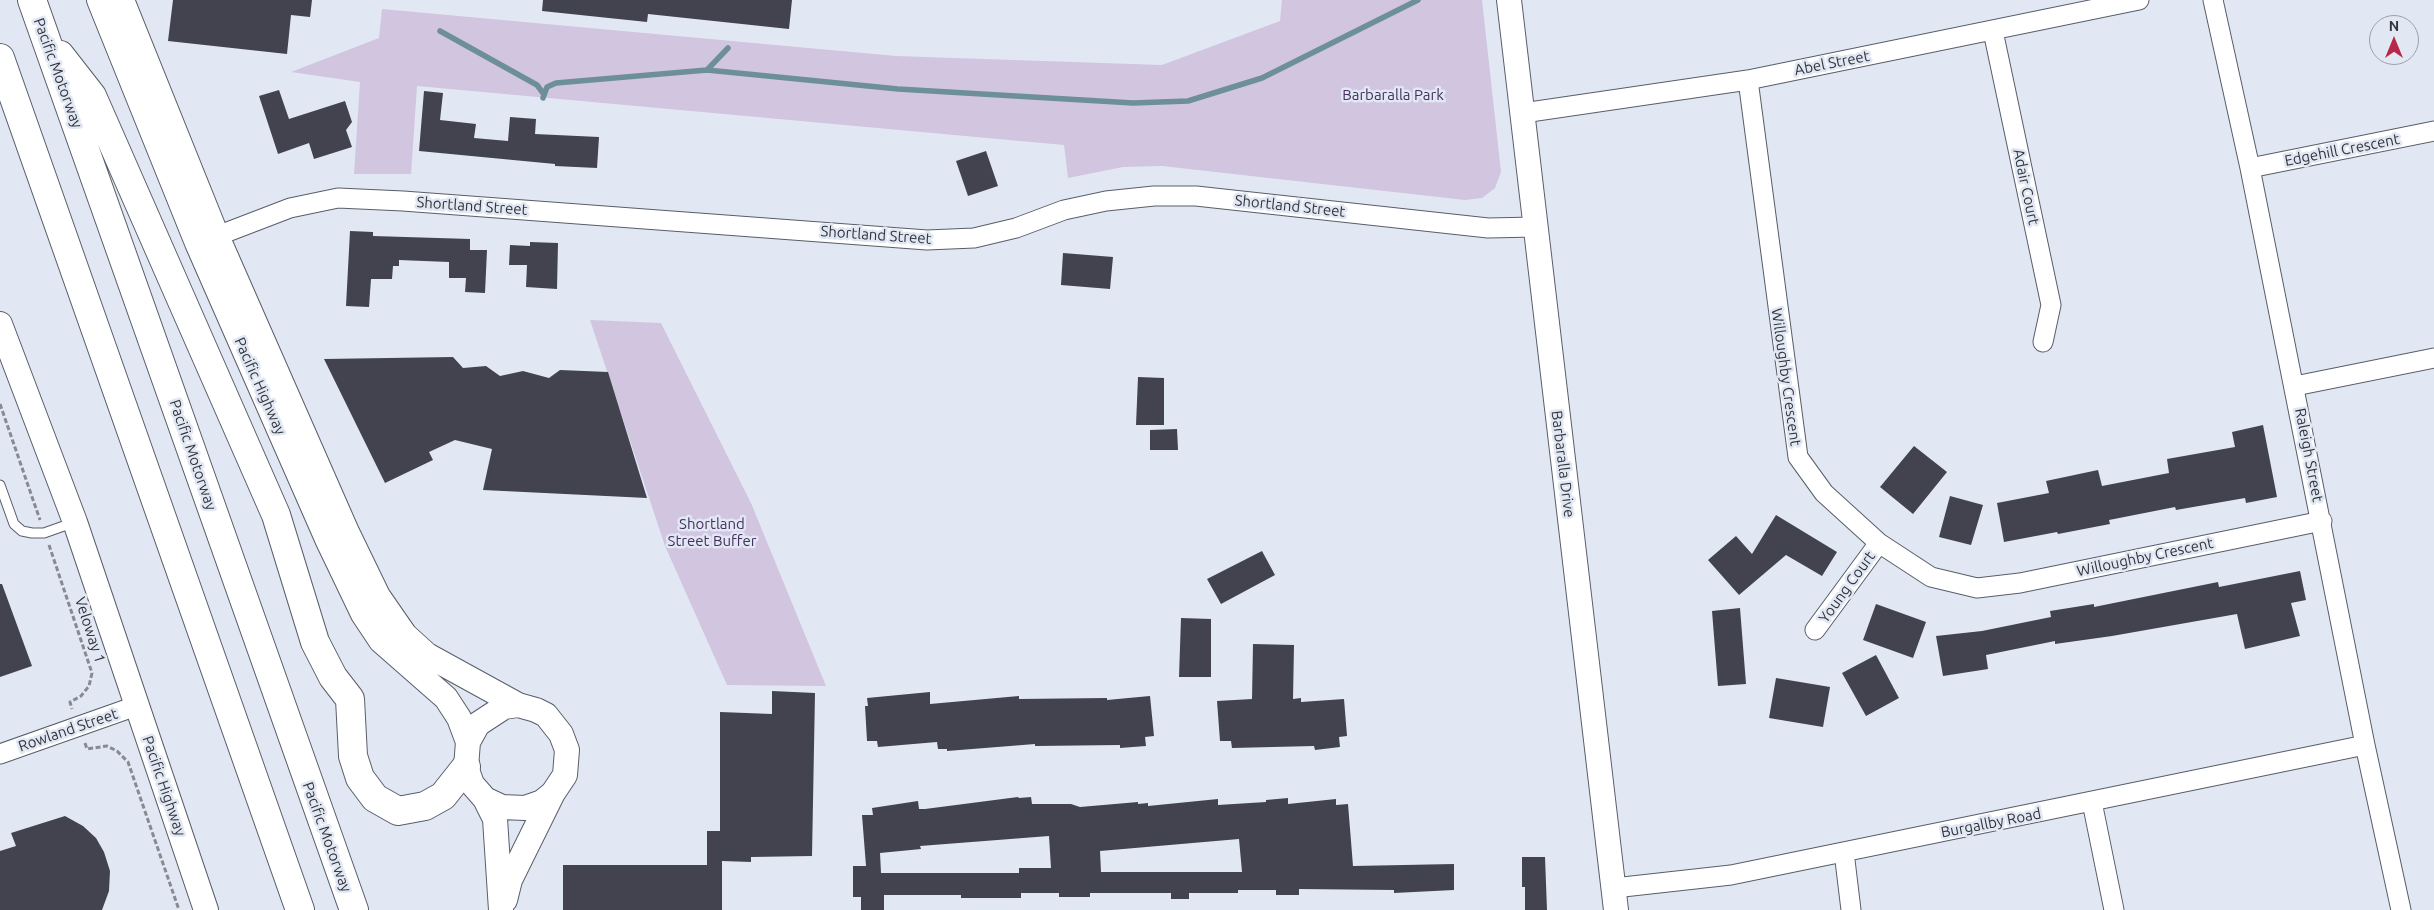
<!DOCTYPE html>
<html>
<head>
<meta charset="utf-8">
<style>
	body { margin:0 }
	#map { position:relative; width:2434px; height:910px; overflow:hidden; background:#e1e8f4; font-family:Ubuntu,sans-serif }
	canvas { display:block }
	.north { position:absolute; left:2369px; top:15px; width:50px; height:50px; box-sizing:border-box; background:#e1e8f4; border:1px solid #9ba0aa; border-radius:50%; rotate:0deg; font-size:14px; font-weight:700; line-height:20px; text-align:center; color:#32353a }
	.north::after { content:''; display:block; margin:auto; width:18px; height:22px; background:#b82747; clip-path:polygon(50% 0,100% 100%,50% 72%,0 100%) }
</style>
</head>
<body>
<div id="map">
<canvas width="2434" height="910"></canvas>
<div class="north">N</div>
</div>
<script>
const c = document.querySelector('canvas').getContext('2d');
c.lineJoin = 'round';
function fillPath(path, color) { c.fillStyle = color; c.fill(path, 'evenodd'); }
const toPath = rows => new Path2D(rows.map(r => 'M' + r).join(''));
function strokePath(path, color, width, dash) { c.strokeStyle = color; c.lineWidth = width; c.lineCap = dash ? 'butt' : 'round'; c.setLineDash(dash || []); c.stroke(path); }
function write(font, color, halo, rows, align = 'center') {
  c.font = font + ' Ubuntu,sans-serif'; c.lineWidth = 5; c.setLineDash([]); c.textBaseline = 'middle'; c.strokeStyle = halo; c.fillStyle = color; for (const [text, x, y, turn = 0] of rows) {
    c.save(); c.translate(x, y); c.rotate((+turn || 0) * Math.PI / 180); c.textAlign = isNaN(turn) ? turn : align; if (halo) c.strokeText(text, 0, 0); c.fillText(text, 0, 0); c.restore();
  }
}
const green = toPath([
	[1282,0,1482,0,1501,172,1495,188,1482,198,1465,200,1162,166,1123,167,1068,178,1064,145,417,86,411,174,354,174,360,82,291,72,379,38,382,9,896,56,1162,65,1280,21],
	[590,320,661,323,751,503,826,686,727,685,665,546]
]);
const stream = toPath([
	[440,31,537,85,543,93],
	[707,70,728,48],
	[543,98,547,87,556,83,707,70,898,89,1133,103,1188,101,1262,78,1418,0]
]);
const building = toPath([
	[173,0,312,0,310,17,291,15,287,54,168,41],
	[543,0,792,0,789,29,648,14,647,22,542,11],
	[279,90,289,119,345,101,352,122,346,130,352,147,314,159,309,143,278,154,259,96],
	[424,91,443,93,440,120,476,124,474,138,508,141,510,117,536,119,535,134,599,137,597,168,555,166,555,164,419,151],
	[986,151,998,186,968,196,956,161],
	[350,231,373,232,373,236,470,239,470,250,487,250,485,293,465,292,466,278,449,278,449,262,399,260,399,266,393,266,392,279,371,279,369,307,346,306],
	[530,242,558,243,557,289,526,287,527,265,509,265,510,245,530,246],
	[1063,253,1113,257,1110,289,1061,285],
	[453,357,463,368,486,366,500,376,523,371,549,378,560,370,608,372,647,498,483,490,492,449,455,440,429,452,433,460,385,483,324,359],
	[1138,377,1164,378,1164,425,1136,425],
	[2263,425,2277,497,2246,503,2245,498,2176,510,2175,507,2109,520,2110,524,2058,534,2057,532,2004,542,1997,503,2049,493,2046,481,2098,470,2102,486,2169,473,2167,459,2235,447,2232,432],
	[1177,429,1178,450,1150,450,1150,430],
	[1914,446,1947,472,1913,514,1880,487],
	[1950,496,1983,505,1971,545,1939,537],
	[1776,515,1837,552,1822,576,1786,555,1739,595,1708,560,1736,536,1752,554],
	[1262,551,1275,575,1221,604,1207,579],
	[2300,571,2306,600,2291,603,2300,636,2245,649,2237,614,2112,636,2055,644,2055,641,1986,655,1988,669,1943,676,1936,636,1982,631,2051,617,2050,611,2094,604,2094,607,2218,582,2219,587],
	[0,584,2,584,32,666,0,677],
	[1876,604,1926,622,1913,658,1863,640],
	[1740,608,1746,684,1718,686,1712,611],
	[1181,618,1211,619,1211,677,1179,677],
	[1253,644,1294,645,1293,699,1301,698,1301,702,1344,699,1347,736,1339,737,1340,747,1315,750,1314,746,1232,748,1231,741,1220,741,1217,701,1252,699],
	[1876,655,1899,698,1866,716,1842,673],
	[1776,678,1830,687,1823,727,1769,718],
	[772,691,815,693,812,856,751,857,751,862,722,861,722,910,563,910,563,865,707,865,707,831,720,831,720,712,772,714],
	[930,692,930,704,1019,696,1019,699,1107,698,1107,700,1150,696,1154,736,1145,737,1146,746,1120,748,1120,745,1035,746,1035,744,947,751,947,749,938,749,937,742,878,747,877,741,867,741,865,706,868,706,867,698],
	[1018,797,1019,798,1031,797,1032,804,1071,804,1080,807,1138,802,1138,804,1148,803,1148,806,1218,799,1218,805,1266,802,1266,800,1288,798,1288,804,1336,799,1336,805,1348,804,1353,866,1454,864,1454,890,1394,893,1394,890,1299,889,1299,895,1276,895,1276,890,1238,890,1238,893,1189,893,1189,899,1171,899,1171,893,1090,893,1090,897,1059,897,1059,893,1021,893,1021,898,961,898,961,895,884,895,884,910,861,910,861,897,853,897,853,866,866,866,862,815,873,815,872,808,918,801,919,809,925,809],
	[1049,836,1051,868,1019,868,1019,873,881,873,880,853,921,849,920,846],
	[1239,839,1242,872,1101,872,1100,851],
	[65,816,83,826,96,838,104,852,110,871,109,891,102,910,0,910,0,851,16,846,11,833],
	[1522,857,1545,857,1547,910,1525,910,1525,887,1522,887]
]);
const path = toPath([
	[0,404,40,520],
	[49,545,92,673,89,686,81,696,70,702,72,709],
	[85,743,87,749,107,746,117,751,128,762,179,910]
]);
const service = toPath([
	[0,485,14,524,22,531,32,533,44,533,75,522]
]);
const minor = toPath([
	[2213,0,2250,168,2365,745,2401,910],
	[1993,31,2051,305,2043,342],
	[1748,80,1798,457,1824,493,1879,543,1931,577,1977,588,2020,583,2322,521],
	[1523,113,1748,80,2139,0],
	[2250,168,2434,131],
	[217,236,290,208,338,198,403,201,927,240,974,238,1016,228,1064,210,1106,201,1154,196,1196,196,1488,228,1535,227],
	[2295,386,2434,358],
	[1815,630,1879,543],
	[0,754,136,706],
	[2092,802,2114,910],
	[1844,852,1851,910],
	[1614,888,1731,875,2365,745]
]);
const tertiary = toPath([
	[99,0,197,243,327,539,363,614,381,641,446,698,459,718,468,742],
	[122,0,217,236,347,532,378,596,405,635,427,655,518,705],
	[1509,0,1616,910],
	[0,324,75,522,206,910],
	[485,799,502,807,525,808,542,802,553,793,565,775,567,750,561,734,546,715,536,710,518,705,504,707,478,724,468,742,466,767,472,784,485,799,495,819,501,910],
	[505,900,510,880,553,793]
]);
const motorway = toPath([
	[32,0,354,910],
	[60,55,92,96,276,515,315,642,333,677,350,699,353,756,360,778,375,798,398,811,425,806,443,796,466,767],
	[0,58,300,910]
]);
const streetNames = [
	["Abel Street",1832,63,-11],
	["Pacific Motorway",58,73,70],
	["Edgehill Crescent",2342,150,-11],
	["Adair Court",2026,187,78],
	["Shortland Street",472,206,4],
	["Shortland Street",1290,206,6],
	["Shortland Street",876,235,4],
	["Willoughby Crescent",1786,377,82],
	["Pacific Highway",260,386,66],
	["Pacific Motorway",193,455,71],
	["Raleigh Street",2309,455,79],
	["Barbaralla Drive",1563,464,83],
	["Willoughby Crescent",2145,557,-12],
	["Young Court",1847,587,-54],
	["Veloway 1",90,630,72],
	["Rowland Street",68,730,-19],
	["Pacific Highway",164,786,71],
	["Burgallby Road",1991,823,-11],
	["Pacific Motorway",327,837,70]
];
const parkNames = [
	["Barbaralla Park",1393,95],
	["Shortland",712,524],
	["Street Buffer",712,541]
];
fillPath(green, '#d1c5df');
strokePath(stream, '#6d8f99', 5.5);
fillPath(building, '#42434e');
strokePath(service, '#585e69', 11);
strokePath(minor, '#585e69', 21);
strokePath(tertiary, '#585e69', 26);
strokePath(motorway, '#585e69', 30);
strokePath(path, '#868b93', 3, [5, 2.5]);
strokePath(service, '#fff', 9);
strokePath(minor, '#fff', 19);
strokePath(tertiary, '#fff', 24);
strokePath(motorway, '#fff', 28);
write('15px', '#32353a', '#e1e8f4', streetNames);
write('15px', '#462f5e', '#e1e8f4', parkNames);
</script>
</body>
</html>
